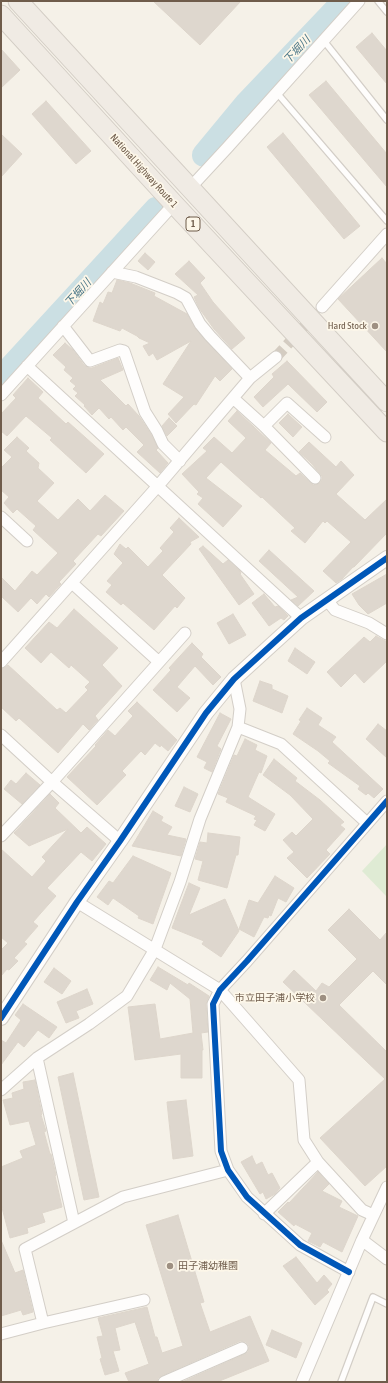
<!DOCTYPE html>
<html>
<head>
<meta charset="utf-8">
<style>
	body { margin:0 }
	#map { position:relative; width:388px; height:1383px; overflow:hidden; background:#f5f1e8; font-family:"Asap Condensed",sans-serif }
	canvas { display:block }
	.frame { position:absolute; inset:0; border:2px solid #6f5c4b; pointer-events:none }
</style>
</head>
<body>
<div id="map">
<canvas width="388" height="1383"></canvas>
<div class="frame"></div>
</div>
<script>
const c = document.querySelector('canvas').getContext('2d');
c.lineJoin = 'round';
function fillPath(path, color) { c.fillStyle = color; c.fill(path, 'evenodd'); }
const toPath = rows => new Path2D(rows.map(r => 'M' + r).join(''));
function strokePath(path, color, width, dash) { c.strokeStyle = color; c.lineWidth = width; c.lineCap = dash ? 'butt' : 'round'; c.setLineDash(dash || []); c.stroke(path); }
function write(font, color, halo, rows, align = 'center') {
  c.font = font + ' "Asap Condensed","Noto Sans JP",sans-serif'; c.lineWidth = 3.5; c.setLineDash([]); c.textBaseline = 'middle'; c.strokeStyle = halo; c.fillStyle = color; for (const [text, x, y, turn = 0] of rows) {
    c.save(); c.translate(x, y); c.rotate((+turn || 0) * Math.PI / 180); c.textAlign = isNaN(turn) ? turn : align; if (halo) c.strokeText(text, 0, 0); c.fillText(text, 0, 0); c.restore();
  }
}
const green = toPath([
	[387,844,387,897,362,871]
]);
const river = toPath([
	[204,155,247,103,344,1],
	[1,378,156,209]
]);
const building = toPath([
	[153,1,241,1,200,45,153,1],
	[372,33,387,51,387,84,356,47,372,33],
	[1,49,20,70,1,88,1,49],
	[326,81,387,154,387,187,309,95,326,81],
	[46,101,91,151,76,164,32,114,46,101],
	[283,133,360,226,344,239,267,147,283,133],
	[1,134,22,154,1,177,1,134],
	[145,253,155,262,148,270,138,261,145,253],
	[382,258,387,264,387,352,338,299,382,258],
	[189,261,205,278,200,283,213,302,245,338,232,349,214,329,199,308,194,297,198,295,175,274,189,261],
	[117,280,130,283,155,293,154,296,187,314,195,328,232,369,220,381,215,376,196,405,194,404,176,423,168,414,184,397,163,384,191,341,157,360,153,353,149,356,143,346,150,343,139,338,137,336,122,328,120,331,93,321,100,302,103,304,108,292,112,293,117,280],
	[65,343,73,350,84,365,89,368,92,368,118,358,123,370,100,380,126,406,128,404,139,416,151,434,158,448,156,450,168,463,160,473,137,452,144,445,126,427,123,430,111,417,109,419,99,408,92,415,84,406,85,405,75,396,78,393,73,389,76,386,70,381,73,378,64,370,66,367,53,355,65,343],
	[287,361,327,402,317,412,288,384,263,407,254,397,274,377,272,374,287,361],
	[28,378,43,392,38,398,66,424,68,422,104,454,86,473,50,440,52,438,26,416,7,436,1,431,1,414,16,398,13,395,28,378],
	[237,411,271,443,265,450,296,476,300,473,313,485,320,483,322,479,322,476,311,463,299,452,309,442,336,467,341,461,354,475,336,494,365,520,387,499,387,533,354,567,353,567,342,579,336,583,323,571,351,542,327,521,325,523,323,521,305,543,291,531,295,528,262,497,261,498,221,462,206,478,242,506,223,527,198,504,203,498,197,494,199,492,182,474,207,451,203,448,214,437,232,453,246,438,228,421,237,411],
	[288,414,302,427,293,437,279,423,288,414],
	[169,418,177,426,167,436,162,426,169,418],
	[17,437,29,448,26,451,39,463,38,468,54,483,37,501,58,520,78,499,90,511,105,495,124,511,101,536,98,534,73,561,76,564,59,582,61,584,49,597,46,594,37,604,31,598,18,612,1,596,1,577,15,591,32,571,37,575,58,553,33,530,36,526,17,509,13,513,4,503,9,497,1,490,1,468,12,457,4,450,17,437],
	[179,518,199,537,190,542,191,544,162,575,185,598,177,608,175,606,154,630,123,603,121,605,106,592,112,585,107,581,123,563,114,554,120,544,126,549,128,547,148,567,163,551,160,548,174,532,170,528,179,518],
	[203,546,223,564,228,560,240,571,241,573,240,574,254,594,239,605,199,549,203,546],
	[269,550,314,591,298,606,291,600,298,597,259,561,269,550],
	[387,574,387,603,368,614,359,605,352,594,387,574],
	[264,594,275,607,278,606,288,616,284,620,281,618,269,626,252,603,264,594],
	[74,609,118,648,102,665,122,686,95,716,98,720,89,730,83,724,58,753,19,718,16,721,1,707,1,669,4,668,8,665,57,710,60,708,66,713,88,690,85,687,90,682,71,665,69,668,51,652,41,663,25,648,49,622,57,628,74,609],
	[233,614,246,635,229,644,217,623,233,614],
	[376,636,387,642,387,661,364,683,355,673,341,687,327,672,364,637,370,642,376,636],
	[192,643,203,654,201,657,221,677,213,685,195,666,177,687,190,698,177,712,153,690,171,670,169,668,192,643],
	[295,648,315,662,307,674,288,661,295,648],
	[260,681,272,685,272,689,288,696,282,713,253,701,260,681],
	[137,702,177,740,168,751,161,745,160,747,155,743,145,755,141,751,122,771,126,775,97,805,67,777,96,746,95,745,108,730,115,736,133,716,128,711,137,702],
	[307,708,322,718,318,725,336,737,332,742,383,789,374,798,368,793,366,795,358,789,360,786,328,763,330,761,318,751,293,734,301,721,299,720,307,708],
	[220,713,231,719,217,746,221,749,212,772,204,768,207,762,197,757,220,713],
	[378,724,387,731,387,758,366,739,378,724],
	[245,739,257,745,255,750,267,756,261,773,259,772,248,797,275,814,265,831,254,825,257,820,254,819,256,816,226,802,228,798,218,794,234,755,237,756,245,739],
	[274,759,297,778,295,781,320,800,344,822,340,825,345,829,326,850,330,854,307,878,287,858,294,852,283,840,292,832,296,836,313,819,290,795,263,775,274,759],
	[26,773,40,785,22,804,4,789,11,780,16,784,26,773],
	[184,787,198,794,190,812,175,806,184,787],
	[50,794,59,803,55,808,81,833,87,827,106,844,92,861,81,852,47,888,56,896,33,922,38,926,24,942,27,944,14,958,18,961,9,970,7,969,1,976,1,950,8,943,1,937,1,849,32,877,46,861,42,857,68,829,29,846,14,833,50,794],
	[153,811,163,817,161,821,172,827,167,835,186,839,181,856,132,846,153,811],
	[208,833,240,837,238,855,236,855,227,888,198,880,203,861,195,859,200,842,207,843,208,833],
	[133,856,171,873,153,924,138,918,139,916,113,898,108,905,97,897,109,881,113,883,133,856],
	[275,876,294,888,286,902,278,898,271,916,269,915,268,918,264,917,254,937,239,929,249,900,258,903,275,876],
	[189,883,200,888,189,915,225,899,239,931,221,957,202,944,204,941,172,928,189,883],
	[349,909,380,940,387,932,387,985,373,971,339,1005,387,1052,387,1166,365,1186,320,1138,385,1079,283,982,294,970,316,991,322,983,329,987,357,959,328,930,349,909],
	[158,967,188,985,189,983,209,996,206,1004,208,1032,201,1033,203,1050,202,1050,202,1078,181,1078,181,1054,135,1060,128,1007,155,1004,160,1039,193,1033,190,999,170,983,167,990,150,980,158,967],
	[54,968,71,981,62,994,44,982,54,968],
	[87,989,93,1004,76,1011,79,1018,66,1023,57,1002,87,989],
	[23,1004,57,1027,49,1038,38,1030,24,1047,18,1042,1,1065,1,1040,6,1043,21,1020,15,1015,23,1004],
	[73,1073,99,1197,84,1200,58,1077,73,1073],
	[35,1080,42,1114,41,1115,46,1131,44,1132,50,1154,51,1154,56,1175,55,1176,62,1207,42,1213,45,1222,27,1228,28,1233,10,1238,1,1204,1,1167,23,1158,20,1151,36,1145,29,1121,10,1125,3,1100,13,1098,12,1093,24,1089,23,1082,35,1080],
	[186,1100,193,1156,173,1159,167,1102,186,1100],
	[252,1156,256,1165,262,1162,268,1175,272,1173,280,1188,275,1194,266,1199,263,1192,260,1194,241,1162,252,1156],
	[318,1172,329,1184,322,1191,342,1201,339,1207,358,1216,342,1252,323,1242,320,1247,308,1241,312,1233,295,1224,294,1226,278,1212,288,1202,289,1203,318,1172],
	[178,1215,204,1302,200,1303,210,1332,250,1316,269,1361,217,1382,182,1382,245,1354,248,1352,249,1346,246,1342,240,1341,161,1376,158,1378,157,1382,129,1382,125,1373,149,1364,135,1322,115,1328,120,1350,113,1351,119,1371,105,1375,100,1359,102,1358,97,1337,103,1336,98,1318,147,1307,155,1337,157,1337,162,1353,183,1346,146,1225,178,1215],
	[1,1240,15,1273,23,1270,33,1312,23,1315,21,1310,1,1316,1,1240],
	[296,1257,317,1283,324,1275,332,1284,327,1290,329,1292,315,1305,283,1266,296,1257],
	[272,1330,302,1343,296,1358,266,1345,272,1330]
]);
const minorTunnel = toPath([
	[276,357,322,307]
]);
const service = toPath([
	[378,1,387,12],
	[324,41,387,120],
	[277,93,387,221],
	[341,1382,373,1297,387,1304]
]);
const minor = toPath([
	[190,188,227,148,359,1],
	[112,272,136,277,177,293,186,298,200,324,210,336,250,378],
	[322,307,387,234],
	[63,326,90,361,120,350,124,351,145,412,157,431,163,444,180,461],
	[27,366,301,618],
	[1,395,174,204],
	[233,398,264,426,315,478],
	[264,426,287,403,325,437],
	[1,517,27,541],
	[72,583,159,662],
	[327,600,335,610,369,623,387,634],
	[1,662,157,487,250,378,276,357],
	[238,727,281,744,367,823],
	[1,735,52,782,120,841],
	[1,836,52,782,185,633],
	[77,902,220,990,299,1080,304,1140,318,1162,362,1210,373,1215],
	[37,1058,74,1223],
	[1,1090,37,1058,89,1024,127,996,155,949,180,882,200,819,238,727,240,709,234,679],
	[264,1214,318,1162],
	[362,1240,387,1259],
	[349,1272,300,1245,247,1197,228,1170,221,1151,213,1004,220,990,247,961,387,801],
	[43,1323,25,1249,123,1197,228,1170],
	[1,1334,43,1323,144,1300],
	[164,1382,242,1348],
	[302,1382,362,1240,387,1187]
]);
const tertiary = toPath([
	[1,1018,77,902,120,841,206,713,234,679,301,618,387,558]
]);
const trunk = toPath([
	[18,1,387,402],
	[1,15,174,204,387,432]
]);
const cycleway = toPath([
	[1,1018,77,902,120,841,206,713,234,679,301,618,387,558],
	[349,1272,300,1245,247,1197,228,1170,221,1151,213,1004,220,990,247,961,387,801]
]);
const markers = [
	[375,326,4,"#9e9082"],
	[323,998,4,"#9e9082"],
	[170,1266,4,"#9e9082"]
];
const shields = [
	[193,224,14]
];
const shieldNames = [
	["1",193,224]
];
const streetNames = [
	["National Highway Route 1",144,171,48]
];
const poiNames = [
	["Hard Stock",367,326],
	["市立田子浦小学校",315,998],
	["田子浦幼稚園",178,1266,"left"]
];
const waterNames = [
	["下堀川",297,50,-47],
	["下堀川",78,293,-48]
];
fillPath(green, '#dfebd4');
strokePath(river, '#cbdfe3', 24);
fillPath(building, '#ded7ce');
strokePath(building, '#ddd5cb', 1);
strokePath(minorTunnel, '#d4ccc1', 11, [11, 5.5]);
strokePath(service, '#d3cec7', 8);
strokePath(minor, '#d3cec7', 13);
strokePath(tertiary, '#d3cec7', 16);
strokePath(trunk, '#d3cdc5', 21);
strokePath(service, '#fefdfc', 5.5);
strokePath(minor, '#fefdfc', 11);
strokePath(tertiary, '#fefdfc', 14);
strokePath(trunk, '#f0ebe4', 19);
strokePath(cycleway, '#0057b8', 6);
for (const [x, y, r, color] of markers) { const dot = new Path2D(); dot.arc(x, y, r, 0, 2 * Math.PI); c.fillStyle = color; c.fill(dot); strokePath(dot, '#fdf7e9', 1.5); }
for (const [x, y, w] of shields) { const box = new Path2D(); box.roundRect(x - w / 2, y - 7, w, 14, 3); c.fillStyle = '#fdf7e9'; c.fill(box); strokePath(box, '#6f5c4b', 1); }
write('bold 9px', '#6f5c4b', null, shieldNames);
write('10px', '#6f5c4b', '#fdf7e9', streetNames);
write('10px', '#6f5c4b', '#fdf7e9', poiNames, 'right');
write('italic 11px', '#4b7788', '#fdf7e9', waterNames);
</script>
</body>
</html>
